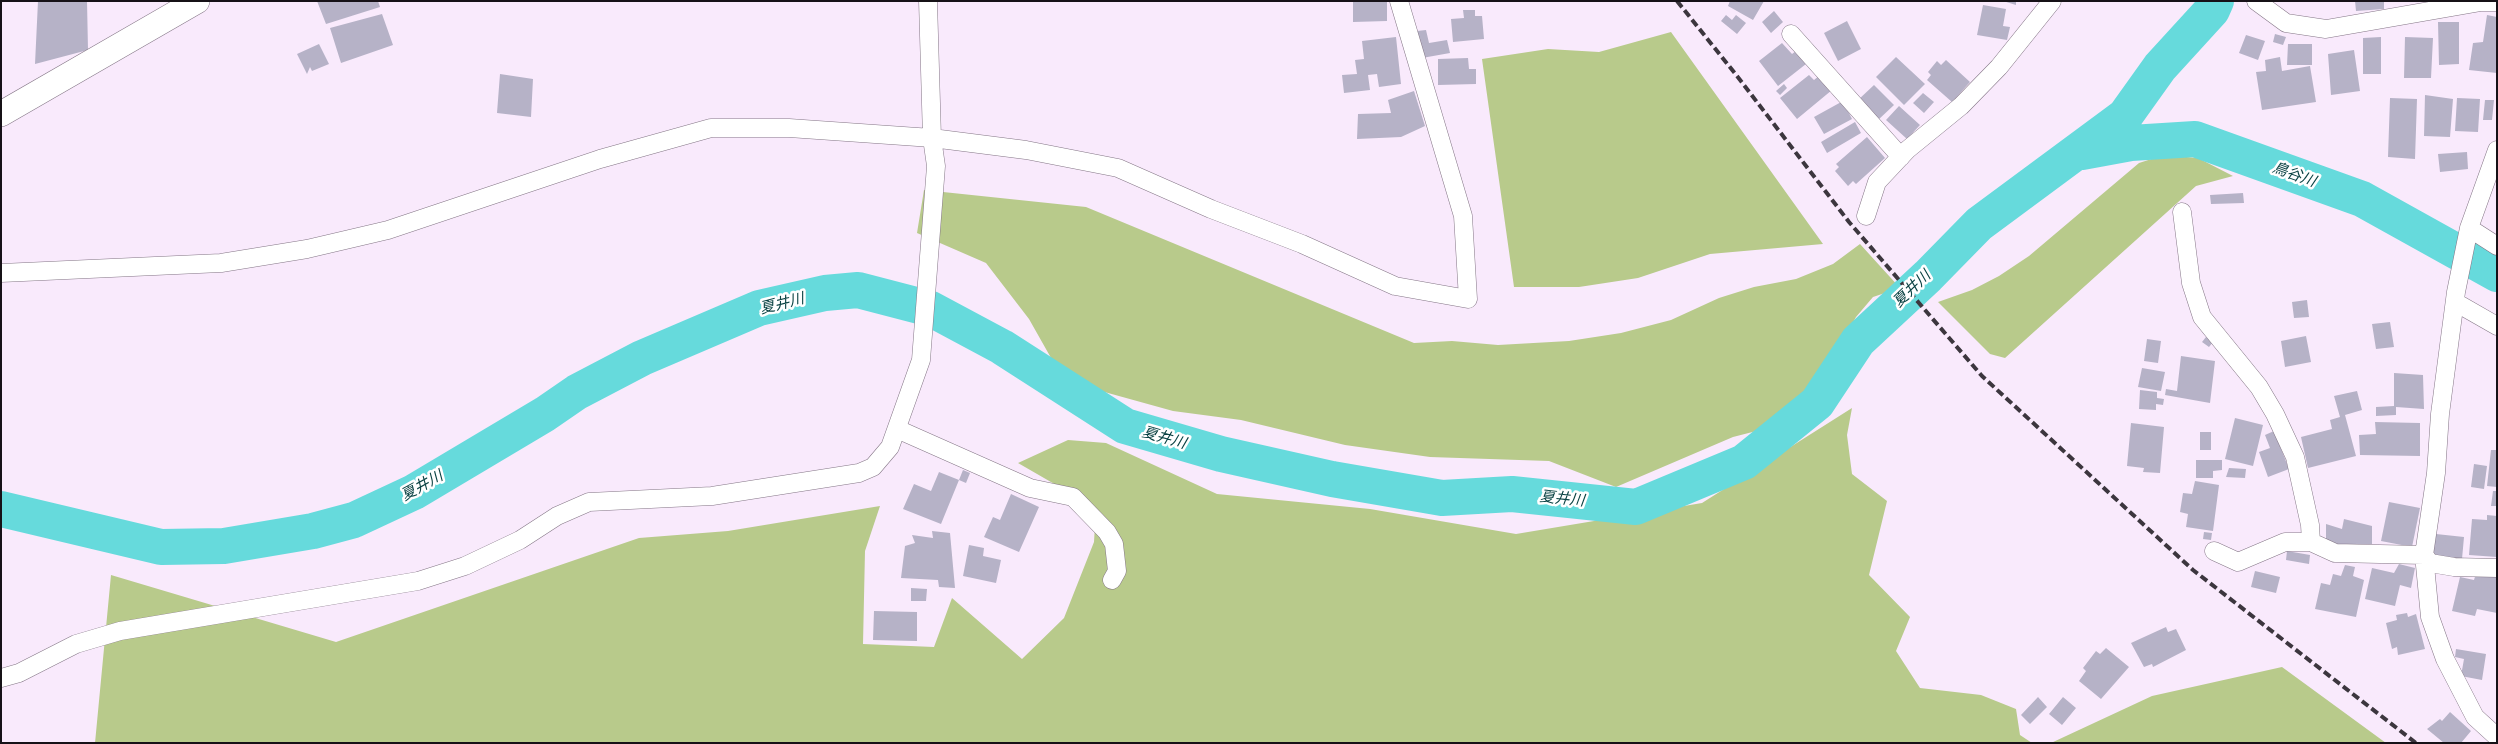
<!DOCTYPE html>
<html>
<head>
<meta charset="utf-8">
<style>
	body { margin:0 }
	#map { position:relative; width:2498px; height:744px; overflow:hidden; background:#f9eafc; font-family:"PT Sans Narrow",sans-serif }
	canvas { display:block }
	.frame { position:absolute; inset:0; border:2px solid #161117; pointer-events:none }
</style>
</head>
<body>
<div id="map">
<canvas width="2498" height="744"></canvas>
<div class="frame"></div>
</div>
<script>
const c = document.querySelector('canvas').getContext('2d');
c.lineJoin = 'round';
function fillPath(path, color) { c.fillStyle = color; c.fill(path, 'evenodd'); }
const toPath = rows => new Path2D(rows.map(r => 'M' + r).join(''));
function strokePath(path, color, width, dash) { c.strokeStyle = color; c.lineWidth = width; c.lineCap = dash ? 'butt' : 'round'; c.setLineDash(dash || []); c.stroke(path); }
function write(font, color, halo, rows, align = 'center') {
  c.font = font + ' "PT Sans Narrow","Noto Sans JP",sans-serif'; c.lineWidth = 5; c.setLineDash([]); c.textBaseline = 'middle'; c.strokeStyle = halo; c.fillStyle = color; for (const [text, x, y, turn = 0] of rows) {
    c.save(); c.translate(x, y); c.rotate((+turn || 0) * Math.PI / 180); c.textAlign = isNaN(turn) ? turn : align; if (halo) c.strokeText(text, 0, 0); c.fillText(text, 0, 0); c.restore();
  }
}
const green = toPath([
	[1671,32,1823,244,1710,254,1638,278,1579,287,1514,287,1482,59,1548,49,1599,52],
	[2164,155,2198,158,2233,176,2196,186,2005,358,1990,354,1938,302,1972,290,1999,276,2029,256,2139,163],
	[924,190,1086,207,1414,343,1452,341,1498,345,1569,341,1621,333,1671,320,1719,298,1754,287,1796,279,1833,264,1860,244,1900,288,1873,297,1856,317,1817,387,1772,427,1733,437,1616,487,1549,461,1430,457,1345,445,1241,420,1173,411,1072,383,1055,365,1029,319,986,263,917,233],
	[1852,408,1847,435,1852,474,1887,501,1869,575,1910,617,1896,651,1920,688,1981,695,2016,709,2020,735,2032,743,95,743,111,575,336,642,639,538,728,531,880,506,865,551,863,644,934,647,952,598,1022,659,1064,618,1094,542,1096,508,1018,463,1068,440,1106,443,1217,494,1370,509,1516,534,1702,503],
	[2282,667,2386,743,2051,743,2152,696]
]);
const river = toPath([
	[2082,152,2131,143,2195,139,2362,199,2497,274],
	[1,509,161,547,224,546,313,531,354,520,414,492,545,414,577,392,642,358,759,308,825,293,858,290,931,309,1002,347,1125,426,1221,454,1332,479,1442,498,1512,494,1636,507,1744,462,1817,403,1858,341,1928,276,1979,224,2125,116,2160,67,2212,10,2216,1]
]);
const building = toPath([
	[38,1,87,1,88,50,35,64],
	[317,1,378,1,380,7,326,24],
	[1353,1,1387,1,1387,21,1353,22],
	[1730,1,1764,1,1753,20,1728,6],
	[2003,1,2016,1,2016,5],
	[2355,1,2384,1,2384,9,2356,11],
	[1983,5,2006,9,2003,26,2010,27,2007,40,1977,35],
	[1463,10,1475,10,1475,16,1482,16,1484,39,1453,42,1451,19,1464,18],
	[1774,11,1783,22,1771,33,1762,22],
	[382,14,393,45,341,63,330,28],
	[1726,15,1732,20,1736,15,1746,23,1737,34,1721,21],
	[2487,15,2497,17,2497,73,2469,70,2473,43,2483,42],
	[1847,21,1861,49,1838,61,1824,33],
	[2438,22,2459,22,2459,64,2439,65],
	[1426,30,1429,43,1447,40,1450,53,1422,58,1417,31],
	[2275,34,2286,37,2283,45,2273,42],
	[2246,35,2265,41,2258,60,2239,53],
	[1396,37,1401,84,1379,87,1377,74,1368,75,1370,90,1344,93,1342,75,1357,74,1355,60,1364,59,1362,41],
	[2381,37,2381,74,2363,74,2363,38],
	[2405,37,2433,38,2431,78,2404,78],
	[1782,43,1792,54,1796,51,1806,64,1778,86,1759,61],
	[319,44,329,64,312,71,310,67,307,74,297,54],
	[2288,44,2312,44,2312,65,2287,65],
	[2354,50,2360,91,2331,95,2328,54],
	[1896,57,1925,84,1904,105,1876,77],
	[2280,57,2282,71,2310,66,2316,102,2262,110,2256,72,2266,71,2265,60],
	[1468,58,1469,69,1476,69,1476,84,1438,85,1438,59],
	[1946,60,1970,82,1952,102,1927,80,1931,75,1928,72,1937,61,1941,65],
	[500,74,533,79,531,117,497,113],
	[1809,75,1814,80,1820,75,1832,90,1797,119,1780,98],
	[1784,84,1787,88,1780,95,1776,91],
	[1874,85,1894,105,1877,121,1857,101],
	[1414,91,1425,126,1401,137,1357,139,1358,114,1391,113,1388,100],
	[1923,93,1934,102,1924,113,1913,103],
	[2425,95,2453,99,2450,137,2424,136],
	[2390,98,2417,99,2415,159,2388,157],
	[2457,98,2480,99,2478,132,2455,131],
	[2485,100,2494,100,2492,120,2483,120],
	[1843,101,1852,119,1824,134,1814,117],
	[1899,106,1920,125,1907,139,1886,120],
	[1855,122,1861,133,1827,153,1821,142],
	[1867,137,1885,158,1856,184,1853,181,1848,186,1835,171,1839,167,1836,164],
	[2467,152,2468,169,2440,172,2438,154],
	[2243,193,2244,203,2211,204,2210,195],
	[2307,300,2309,317,2294,318,2292,302],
	[2390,322,2394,347,2376,349,2372,324],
	[2306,336,2311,362,2285,367,2281,341],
	[2206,337,2213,342,2209,347,2202,342],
	[2147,339,2161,341,2158,363,2144,361],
	[2181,356,2215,361,2210,403,2165,395,2166,389,2177,391],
	[2142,368,2165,372,2161,391,2138,387],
	[2394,373,2423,375,2424,409,2396,407,2396,415,2376,416,2376,407,2394,406],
	[2140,390,2157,392,2157,398,2164,399,2163,405,2156,404,2156,410,2139,409],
	[2357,391,2362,410,2345,415,2356,456,2308,468,2301,437,2332,429,2330,420,2340,417,2334,396],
	[2235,418,2263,425,2253,466,2225,459],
	[2375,422,2420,423,2420,456,2360,455,2359,435,2376,434],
	[2131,423,2164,427,2160,473,2143,472,2144,468,2127,466],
	[2274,431,2289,469,2268,477,2259,452,2270,448,2265,435],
	[2200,432,2211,432,2211,450,2200,450],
	[2491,450,2497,450,2497,487,2487,486],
	[2196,460,2222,460,2222,470,2213,471,2213,478,2196,478],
	[2474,464,2487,466,2484,489,2471,487],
	[2229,468,2246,469,2245,478,2226,477],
	[963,470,970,473,966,483,959,480],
	[939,472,959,480,941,524,903,509,914,484,931,491],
	[2195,481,2219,485,2213,531,2186,527,2188,514,2180,512,2183,493,2192,494],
	[2493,491,2497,491,2497,506,2491,506],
	[1011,494,1039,507,1019,552,984,537,993,517,1000,520],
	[2389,502,2420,508,2412,547,2381,541],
	[2487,515,2497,516,2497,557,2469,555,2472,519,2487,520],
	[2344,519,2372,526,2372,544,2326,544,2326,524,2342,529],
	[932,531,950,533,955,588,939,587,938,580,901,578,905,546,915,543,912,535,933,538],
	[2204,532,2212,533,2211,540,2203,539],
	[2436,534,2464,537,2462,559,2433,555],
	[969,545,984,548,983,556,1001,560,996,583,963,576],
	[2287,551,2310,555,2309,564,2286,560],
	[2399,564,2415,568,2411,588,2400,585,2395,606,2365,599,2372,568,2394,573],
	[2345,565,2355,567,2353,576,2364,580,2356,617,2315,609,2321,583,2330,585,2333,574,2341,576],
	[2255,571,2280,577,2276,593,2251,587],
	[2476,573,2497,577,2497,613,2477,609,2475,616,2452,611,2460,577,2474,580],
	[911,588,927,589,926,601,911,601],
	[874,611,917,612,917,641,873,640],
	[2407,613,2408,617,2416,614,2425,649,2398,655,2397,647,2392,649,2386,623,2397,620,2396,615],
	[2166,627,2168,632,2176,629,2186,650,2153,667,2152,664,2144,667,2131,643],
	[2106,648,2129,667,2101,699,2079,681,2086,671,2083,668,2096,651,2100,654],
	[2456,649,2486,654,2482,680,2461,676,2464,659,2455,657],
	[2038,697,2047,707,2030,724,2021,715],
	[2063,697,2076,708,2062,725,2049,714],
	[2450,712,2471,731,2461,743,2444,743,2427,729,2440,719,2442,721]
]);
const street = toPath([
	[2256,1,2286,23,2326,29,2481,2,2497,2],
	[1791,34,1901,157],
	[2497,150,2469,228,2456,292,2440,414,2436,473,2424,555,2430,617,2445,659,2475,717,2497,737],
	[2182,212,2191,283,2202,317,2259,387,2275,414,2295,457,2310,525,2311,542],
	[1866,216,1877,182,1907,150,1961,106,1999,67,2052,1],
	[2469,228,2497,246],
	[1,273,221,263,307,249,388,230,600,159,711,128,789,128,932,138,1026,150,1118,168,1211,209,1302,244,1395,286,1468,299,1463,216,1399,1],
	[2455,302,2497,326],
	[897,429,1030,488,1073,497,1107,532,1114,544,1117,571,1112,580],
	[2214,551,2238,562,2285,542,2311,542,2335,553,2424,555],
	[2424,555,2430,563,2454,567,2497,568],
	[1,678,19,673,76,644,120,631,418,581,465,566,520,540,557,516,589,502,712,496,859,473,873,467,890,447,921,360,936,166,932,138,928,1]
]);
const secondary = toPath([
	[1,114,197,1]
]);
const rail = toPath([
	[1677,1,1737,76,1849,222,1982,376,2193,570,2416,743]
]);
const waterNames = [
	["鳥谷川",2294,175,20],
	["夏井川",1912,289,-44],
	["夏井川",782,304,-14],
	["夏井川",1164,438,16],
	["夏井川",422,486,-29],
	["夏井川",1562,499,6]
];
fillPath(green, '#b8ca8b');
strokePath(river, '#66dadc', 36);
fillPath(building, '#b6b2c7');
strokePath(street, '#847686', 19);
strokePath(secondary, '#847686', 26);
strokePath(street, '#fff', 18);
strokePath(secondary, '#fff', 25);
strokePath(rail, '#3c363e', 4, [8, 4]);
write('italic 15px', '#0a4243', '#fff', waterNames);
</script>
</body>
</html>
